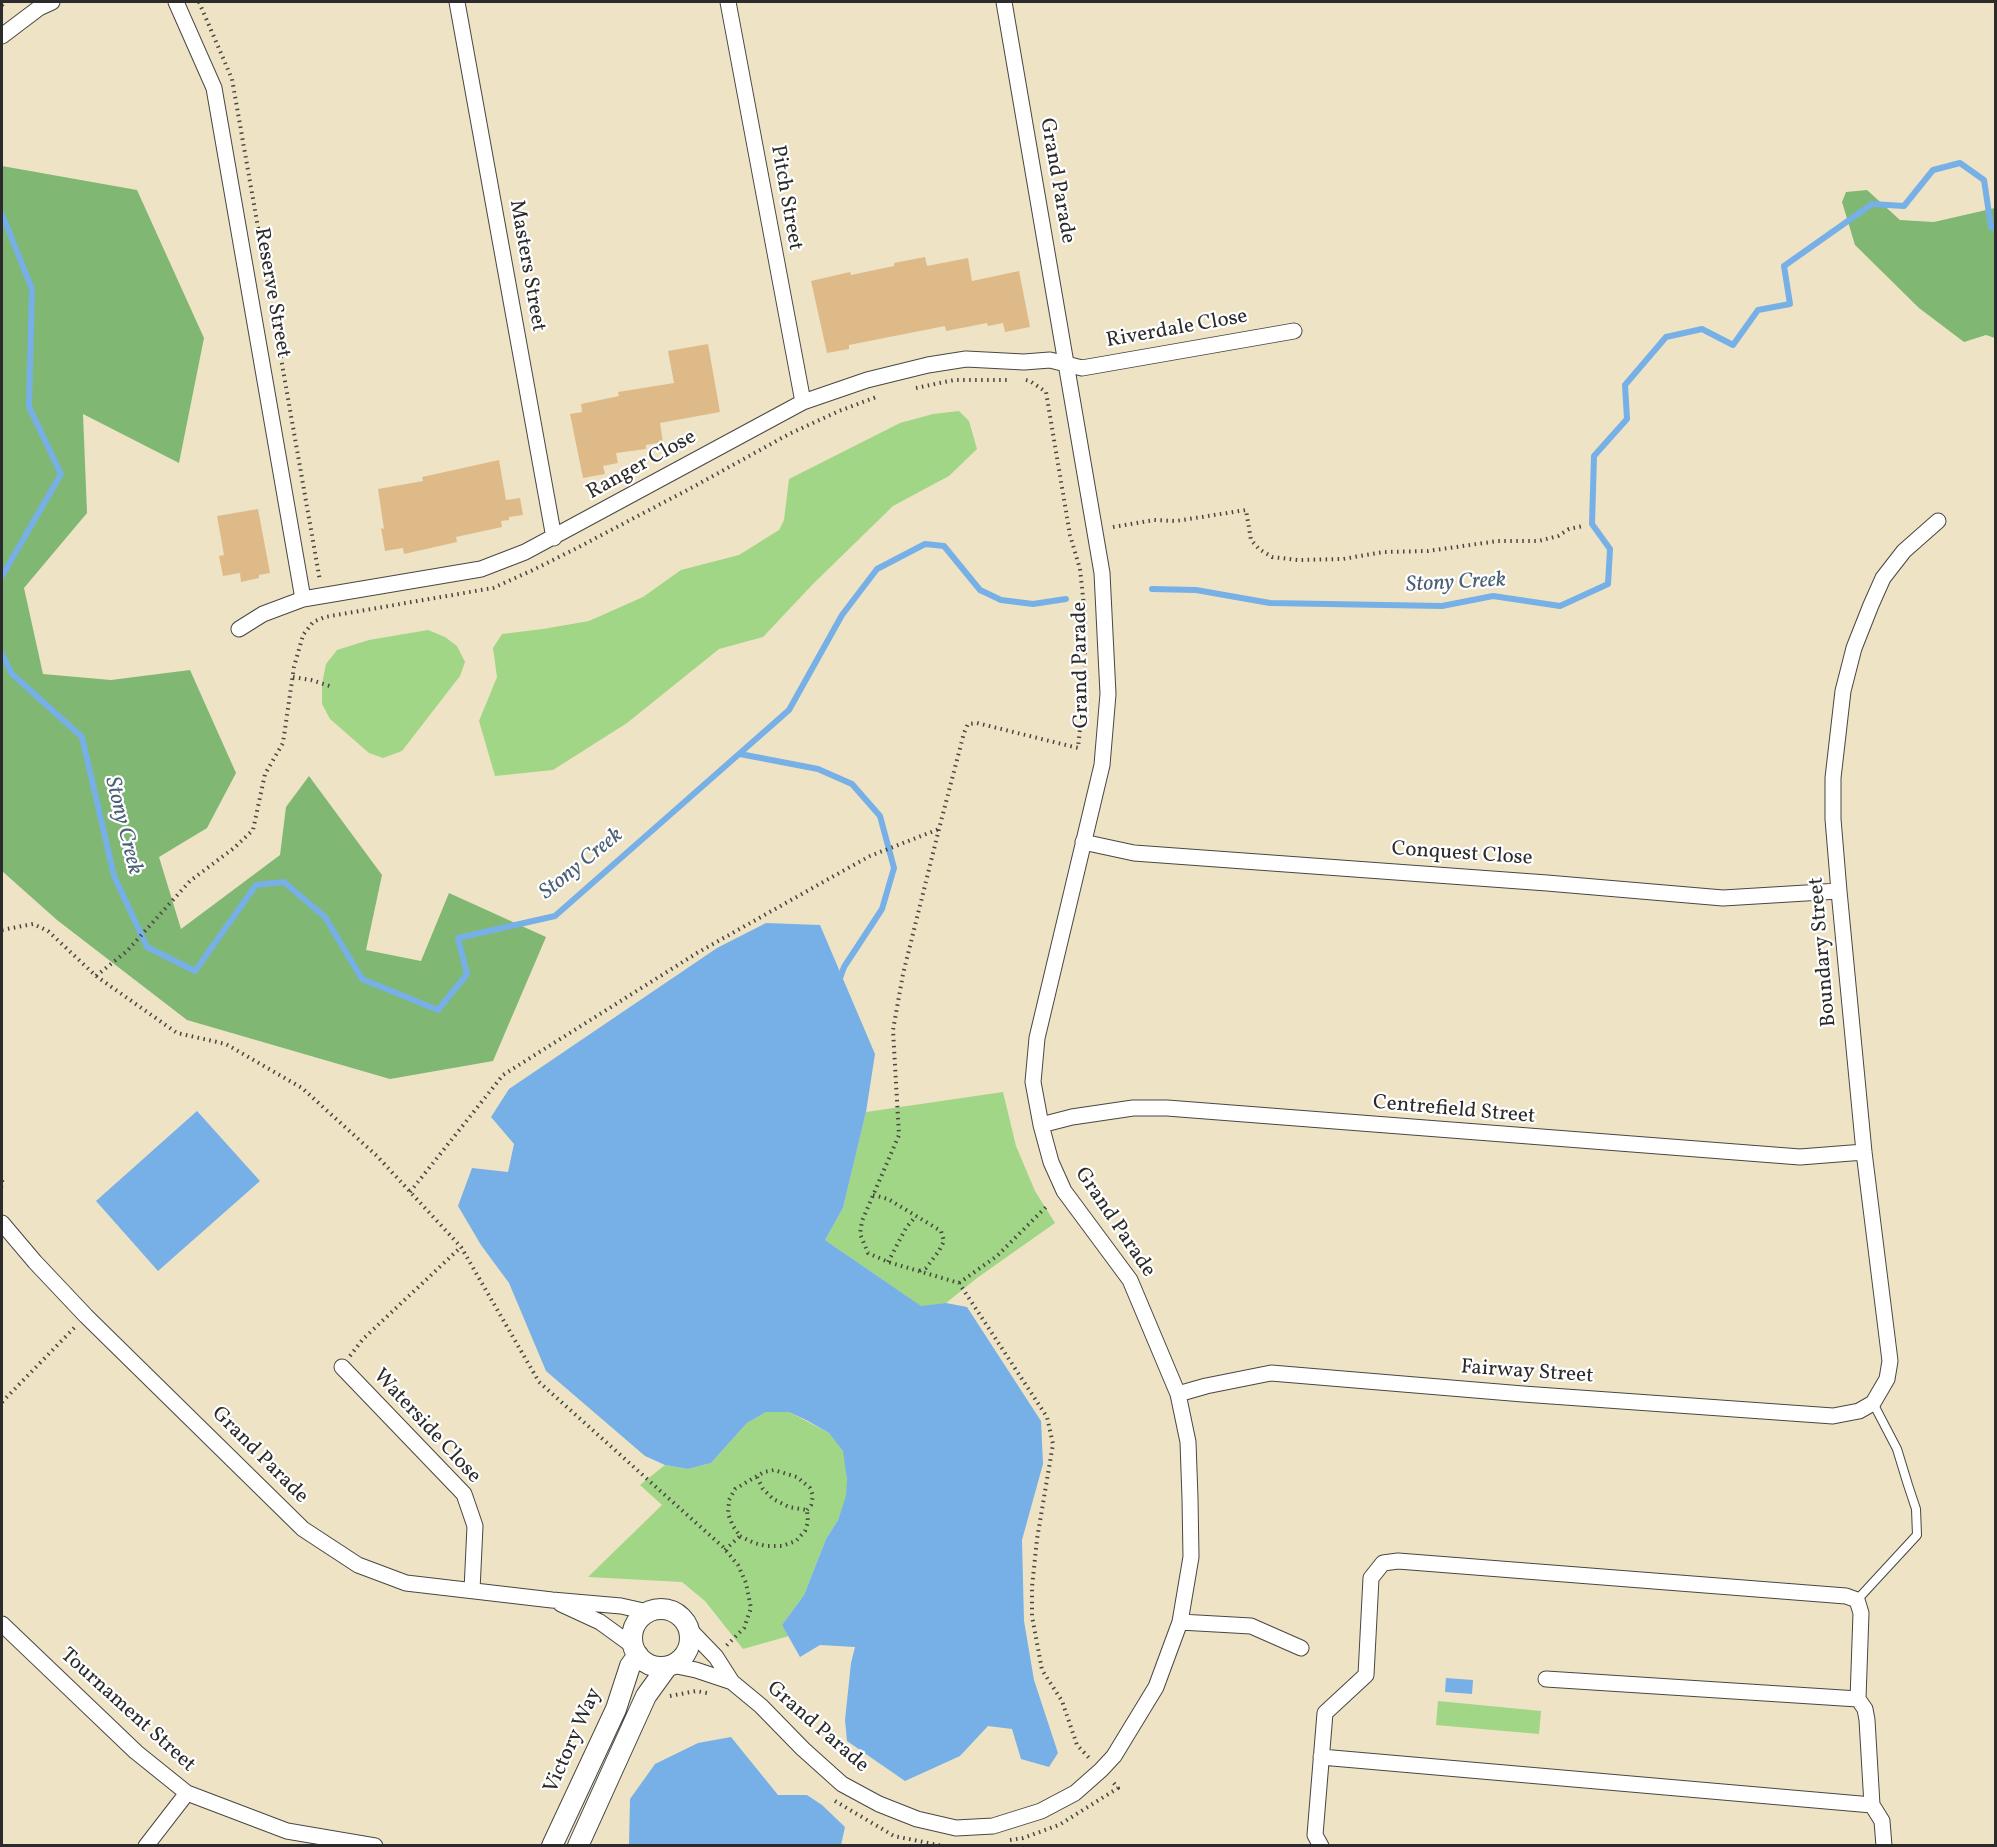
<!DOCTYPE html>
<html>
<head>
<meta charset="utf-8">
<style>
	body { margin:0 }
	#map { position:relative; width:1997px; height:1847px; overflow:hidden; background:#efe3c5; font-family:Vollkorn,serif }
	canvas { display:block }
	.frame { position:absolute; inset:0; border:3px solid #2b2b2b; pointer-events:none }
</style>
</head>
<body>
<div id="map">
<canvas width="1997" height="1847"></canvas>
<div class="frame"></div>
</div>
<script>
const c = document.querySelector('canvas').getContext('2d');
c.lineJoin = 'round';
function fillPath(path, color) { c.fillStyle = color; c.fill(path, 'evenodd'); }
const toPath = rows => new Path2D(rows.map(r => 'M' + r).join(''));
function strokePath(path, color, width, dash) { c.strokeStyle = color; c.lineWidth = width; c.lineCap = dash ? 'butt' : 'round'; c.setLineDash(dash || []); c.stroke(path); }
function write(font, color, halo, rows, align = 'center') {
  c.font = font + ' Vollkorn,serif'; c.lineWidth = 4.5; c.setLineDash([]); c.textBaseline = 'middle'; c.strokeStyle = halo; c.fillStyle = color; for (const [text, x, y, turn = 0] of rows) {
    c.save(); c.translate(x, y); c.rotate((+turn || 0) * Math.PI / 180); c.textAlign = isNaN(turn) ? turn : align; if (halo) c.strokeText(text, 0, 0); c.fillText(text, 0, 0); c.restore();
  }
}
const green = toPath([
	[959,411,969,421,977,449,949,476,893,506,813,584,763,637,719,649,627,723,553,770,495,776,479,721,497,677,493,648,502,634,543,629,589,621,643,597,681,570,739,555,779,530,784,520,789,479,900,423,933,414],
	[428,630,445,637,457,646,465,662,460,676,402,751,383,758,369,753,330,719,322,704,322,684,326,664,337,650,369,640],
	[1003,1092,1016,1146,1035,1191,1055,1223,977,1278,946,1303,922,1307,825,1240,843,1208,866,1112],
	[766,1412,789,1412,829,1433,844,1451,847,1480,847,1496,838,1520,826,1539,804,1595,782,1625,789,1636,743,1649,705,1601,682,1582,588,1577,662,1505,640,1485,665,1465,688,1469,711,1463,747,1423],
	[1438,1701,1541,1711,1539,1734,1436,1725]
]);
const forest = toPath([
	[2,166,137,190,204,338,179,463,83,414,87,513,24,588,43,674,111,680,190,670,236,773,207,828,159,857,181,929,280,855,286,807,309,776,382,875,366,950,421,961,449,893,546,937,493,1061,390,1079,187,1020,57,920,2,871],
	[1867,190,1900,220,1934,222,1995,208,1995,338,1986,335,1964,342,1919,308,1855,245,1842,202,1846,192]
]);
const water = toPath([
	[766,923,820,925,875,1054,866,1112,843,1208,825,1240,921,1306,946,1303,967,1307,1041,1421,1043,1464,1022,1540,1024,1621,1034,1680,1058,1753,1049,1767,1021,1759,1012,1729,988,1726,960,1756,905,1781,847,1741,845,1720,851,1663,855,1647,820,1645,800,1657,782,1625,804,1595,826,1539,838,1520,846,1496,847,1480,843,1451,829,1433,808,1421,789,1412,766,1412,747,1423,711,1463,688,1469,665,1465,645,1456,546,1371,509,1283,481,1245,458,1206,472,1168,508,1172,514,1144,491,1117,509,1089,717,948],
	[197,1111,260,1181,158,1271,96,1201],
	[1446,1678,1473,1680,1472,1694,1445,1692],
	[731,1737,778,1795,807,1795,822,1805,845,1827,841,1845,629,1845,630,1799,655,1764,698,1743]
]);
const stream = toPath([
	[2,214,32,289,29,407,61,474,2,576],
	[1152,589,1196,590,1270,603,1442,606,1493,596,1560,606,1608,584,1610,549,1592,524,1594,456,1627,419,1625,385,1666,337,1702,329,1733,345,1758,310,1790,304,1784,266,1872,204,1904,206,1933,170,1960,163,1984,180,1991,227,1996,230],
	[2,654,12,674,82,737,114,876,147,947,195,971,256,885,284,882,325,917,362,979,438,1010,467,974,458,938,555,916,789,710,842,615,877,569,925,544,944,546,980,590,1001,600,1033,604,1066,599],
	[740,754,818,769,852,784,880,816,894,868,882,909,844,967,839,981]
]);
const building = toPath([
	[925,257,927,266,968,258,972,281,1019,271,1030,327,1005,332,1003,323,988,326,987,323,946,331,945,326,849,345,849,349,827,353,811,281,850,272,851,275,894,266,894,263],
	[708,344,720,412,660,423,663,442,646,445,646,449,616,453,618,463,603,466,605,474,583,478,570,414,582,412,581,404,619,396,618,392,674,383,668,351],
	[499,460,506,500,520,498,523,515,509,517,509,520,501,521,502,527,456,537,457,542,404,554,403,548,385,551,381,528,384,529,378,489,423,481,422,477],
	[258,509,270,573,259,575,259,578,241,582,240,573,223,576,219,556,224,555,217,516]
]);
const path = toPath([
	[199,2,232,79,320,581],
	[2,5,6,2],
	[1026,380,1030,381,1046,392,1070,535,1080,569,1085,616,1085,680,1078,748,977,723,968,724,964,733,939,829,903,974,893,1030,899,1135,862,1221,860,1234,868,1253,888,1262,959,1283,1047,1417,1053,1444,1037,1539,1032,1587,1032,1616,1042,1670,1062,1701,1077,1745,1091,1760],
	[916,388,954,380,1007,380],
	[1113,527,1154,520,1176,521,1246,510,1251,540,1259,549,1272,557,1298,560,1343,559,1383,552,1428,551,1498,541,1539,541,1558,536,1569,529,1583,526],
	[293,677,311,680,333,687],
	[2,930,33,924,48,931,96,976,177,1033,226,1044,302,1088,377,1156,461,1247,539,1382,723,1547,738,1565,746,1583,751,1608,744,1628,726,1646],
	[96,976,127,951,190,881,234,848,253,830,265,774,283,743,294,667,303,635,313,622,325,617,493,588,533,570,575,549,693,487,789,434,839,411,879,396],
	[2,1181,4,1184,2,1186],
	[410,1192,503,1075,697,953,832,877,870,856,939,829],
	[873,1195,888,1199,941,1231,944,1241,939,1251,926,1268,919,1271],
	[888,1262,906,1228,915,1217],
	[959,1283,997,1256,1048,1205],
	[350,1356,363,1339,461,1247],
	[2,1402,75,1327],
	[740,1536,754,1543,766,1546,782,1546,796,1541,805,1531,808,1522,807,1510,789,1507,773,1499,763,1489,757,1477],
	[725,1550,740,1536,733,1526,728,1514,729,1500,735,1489,764,1472,774,1470,797,1477,810,1488,813,1496,811,1505,807,1510],
	[670,1696,696,1691,707,1693],
	[835,1801,894,1836,943,1846],
	[1010,1840,1023,1838,1059,1825,1118,1788,1111,1780]
]);
const service = toPath([
	[1857,1600,1917,1535,1916,1509,1908,1485,1897,1449,1873,1403]
]);
const minor = toPath([
	[176,2,214,88,303,599],
	[457,2,554,538],
	[728,2,803,402],
	[2,36,39,8,52,2],
	[239,629,263,614,303,599,481,569,525,552,803,402,867,380,928,365,966,359,1024,362,1050,360,1082,368,1294,331],
	[1083,842,1134,853,1547,883,1723,898,1839,891],
	[1041,1125,1072,1117,1133,1108,1167,1108,1800,1157,1864,1152],
	[2,1223,35,1262,86,1316,303,1529,358,1565,406,1583,552,1600,621,1606,648,1612],
	[342,1367,464,1494,475,1526,472,1590],
	[1178,1394,1206,1386,1271,1373,1523,1394,1833,1416,1859,1411,1873,1403,1887,1379,1890,1361,1864,1152,1839,891,1833,819,1833,778,1843,691,1854,648,1871,605,1883,578,1904,551,1938,521],
	[561,1604,600,1622,633,1646],
	[1180,1622,1251,1626,1301,1648],
	[2,1624,136,1752,187,1793,287,1831,375,1846],
	[689,1629,716,1657,732,1682,761,1706,803,1749,842,1784,879,1804,917,1819,956,1828,993,1826,1041,1811,1075,1793,1101,1770,1114,1756,1156,1687,1180,1622,1191,1557,1190,1498,1188,1442,1178,1394,1130,1280,1064,1191,1051,1162,1041,1125,1033,1082,1037,1038,1102,765,1108,694,1102,573,1004,2],
	[672,1665,696,1670,732,1682],
	[1546,1679,1858,1699],
	[1321,1757,1872,1805],
	[146,1846,187,1793],
	[1321,1846,1315,1835,1325,1713,1366,1675,1371,1578,1383,1563,1398,1561,1846,1596,1857,1600,1861,1613,1858,1699,1865,1709,1867,1720,1872,1805,1882,1821,1884,1846]
]);
const tertiary = toPath([
	'632 1638a29 29 0 1 1 58 0a29 29 0 1 1-58 0Z',
	[552,1846,616,1709,630,1666,638,1655],
	[578,1846,646,1696,667,1667]
]);
const streetNames = [
	["Grand Parade",1056,181,80],
	["Pitch Street",785,198,80],
	["Masters Street",526,266,80],
	["Reserve Street",271,293,80],
	["Riverdale Close",1177,330,-10],
	["Ranger Close",642,466,-29],
	["Grand Parade",1082,665,-91],
	["Conquest Close",1462,855,4],
	["Boundary Street",1824,952,-95],
	["Centrefield Street",1454,1111,5],
	["Grand Parade",1114,1223,56],
	["Fairway Street",1527,1373,4],
	["Waterside Close",426,1427,47],
	["Grand Parade",259,1456,45],
	["Tournament Street",127,1711,42],
	["Grand Parade",817,1728,41],
	["Victory Way",574,1741,-66]
];
const waterNames = [
	["Stony Creek",1456,584,-3],
	["Stony Creek",122,826,76],
	["Stony Creek",582,865,-39]
];
fillPath(green, '#a1d686');
fillPath(forest, '#80b773');
fillPath(water, '#76b0e7');
strokePath(stream, '#76b0e7', 6);
fillPath(building, '#deba89');
strokePath(service, '#484742', 10);
strokePath(minor, '#484742', 17);
strokePath(tertiary, '#484742', 22);
strokePath(path, '#484742', 4, [1.5, 4.5]);
strokePath(service, '#fff', 8);
strokePath(minor, '#fff', 15);
strokePath(tertiary, '#fff', 20);
write('21px', '#2b2b2b', '#fff', streetNames);
write('italic 22px', '#496076', '#fff', waterNames);
</script>
</body>
</html>
